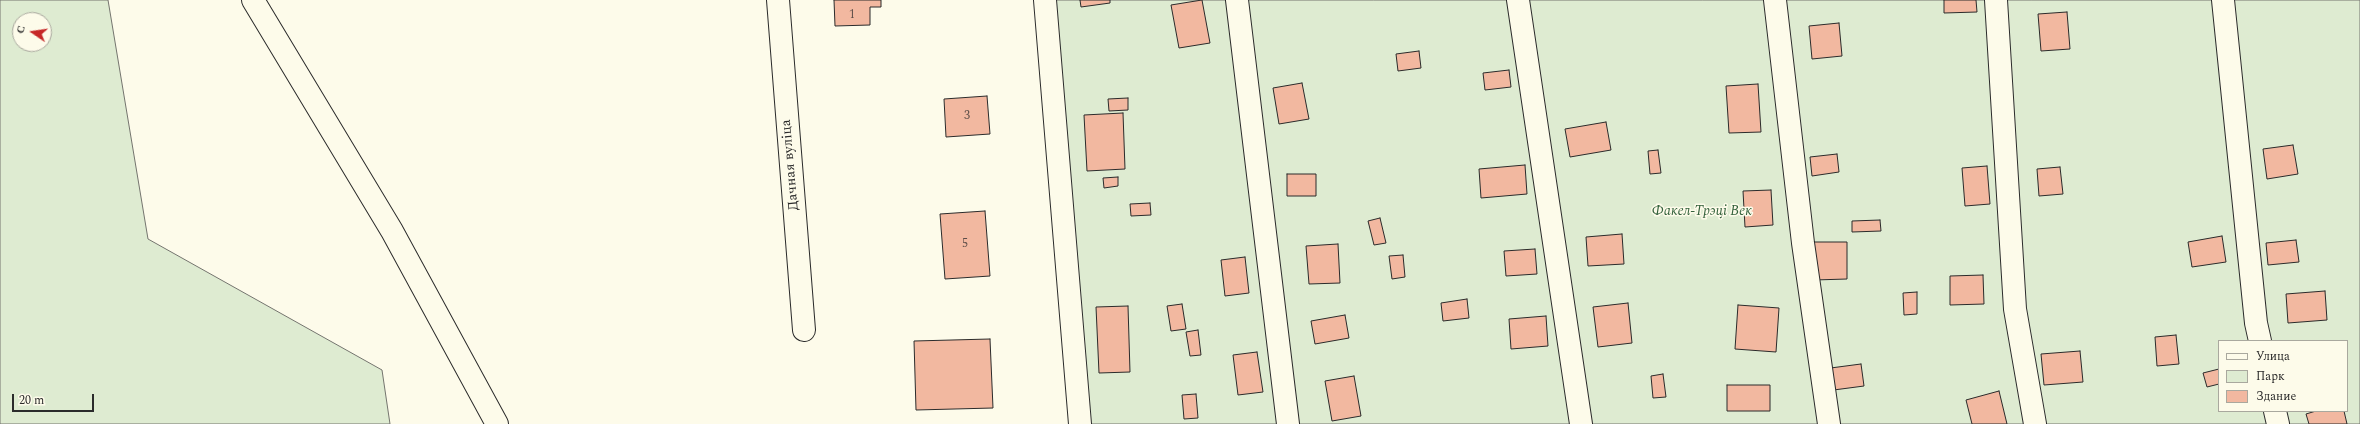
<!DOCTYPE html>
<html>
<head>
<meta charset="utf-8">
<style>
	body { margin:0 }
	#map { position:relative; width:2360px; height:424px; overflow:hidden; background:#fdfbea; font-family:Spectral,serif }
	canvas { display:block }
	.legend { position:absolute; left:2218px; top:340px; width:130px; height:72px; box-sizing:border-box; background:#fdfbea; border:1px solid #a9a89e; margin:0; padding:5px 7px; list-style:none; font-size:12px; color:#2b2b2b }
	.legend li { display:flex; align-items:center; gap:8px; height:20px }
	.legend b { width:20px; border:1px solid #a9a89e }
	.north { position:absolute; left:12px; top:12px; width:40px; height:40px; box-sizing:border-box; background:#fdfbea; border:1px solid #a9a89e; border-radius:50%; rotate:283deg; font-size:11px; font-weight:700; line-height:16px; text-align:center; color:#2b2b2b }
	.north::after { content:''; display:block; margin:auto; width:14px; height:18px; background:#c62828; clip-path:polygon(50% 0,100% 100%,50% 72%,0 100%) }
	.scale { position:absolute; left:12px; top:394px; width:82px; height:18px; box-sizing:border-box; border:2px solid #2b2b2b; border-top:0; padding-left:5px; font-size:12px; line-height:14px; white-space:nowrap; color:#2b2b2b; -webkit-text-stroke:3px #fdfbea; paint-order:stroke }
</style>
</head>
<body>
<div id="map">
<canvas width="2360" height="424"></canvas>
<ul class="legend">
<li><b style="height:5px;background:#fdfbea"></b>Улица</li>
<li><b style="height:11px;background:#deebd1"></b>Парк</li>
<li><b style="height:11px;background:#f2b8a0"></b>Здание</li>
</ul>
<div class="north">С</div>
<div class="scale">20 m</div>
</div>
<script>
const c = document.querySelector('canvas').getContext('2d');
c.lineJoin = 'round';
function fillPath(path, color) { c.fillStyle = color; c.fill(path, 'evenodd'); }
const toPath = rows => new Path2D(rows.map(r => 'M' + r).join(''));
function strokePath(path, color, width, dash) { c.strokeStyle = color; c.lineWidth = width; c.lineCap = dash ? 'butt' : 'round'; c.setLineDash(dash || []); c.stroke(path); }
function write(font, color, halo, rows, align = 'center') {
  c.font = font + ' Spectral,serif'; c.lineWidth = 3; c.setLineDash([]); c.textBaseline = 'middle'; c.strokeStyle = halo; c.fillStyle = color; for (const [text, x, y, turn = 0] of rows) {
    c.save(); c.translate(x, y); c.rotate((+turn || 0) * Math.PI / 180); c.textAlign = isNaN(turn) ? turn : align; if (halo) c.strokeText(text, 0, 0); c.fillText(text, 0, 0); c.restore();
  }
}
const green = toPath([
	[0,0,108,0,148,239,382,370,390,424,0,424,0,0],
	[20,20,44,20,44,44,20,44,20,20],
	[1045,0,2360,0,2360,424,1080,424,1045,0],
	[2219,341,2347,341,2347,411,2219,411,2219,341]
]);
const building = toPath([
	[834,0,881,0,881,7,870,7,870,25,835,26,834,0],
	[1080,0,1110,0,1110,3,1081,7,1080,0],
	[1202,0,1210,43,1179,48,1171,5,1202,0],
	[1944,0,1976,0,1977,12,1944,13,1944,0],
	[2067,12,2070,49,2041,51,2038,14,2067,12],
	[1839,23,1842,56,1812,59,1809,26,1839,23],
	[1419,51,1421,68,1398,71,1396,54,1419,51],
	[1509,70,1511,87,1485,90,1483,73,1509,70],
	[1302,83,1309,119,1279,124,1273,88,1302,83],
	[1758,84,1761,132,1729,133,1726,86,1758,84],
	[987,96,990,134,946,137,944,99,987,96],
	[1128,98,1128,110,1109,111,1108,99,1128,98],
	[1123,113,1125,169,1087,171,1084,115,1123,113],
	[1606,122,1611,150,1570,157,1565,129,1606,122],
	[2293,145,2298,174,2267,179,2263,149,2293,145],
	[1658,150,1661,173,1650,174,1648,151,1658,150],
	[1837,154,1839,172,1812,176,1810,157,1837,154],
	[1525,165,1527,194,1481,198,1479,169,1525,165],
	[1987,166,1990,204,1965,206,1962,168,1987,166],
	[2060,167,2063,194,2039,196,2037,169,2060,167],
	[1287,174,1316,174,1316,196,1287,196,1287,174],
	[1118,177,1118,186,1104,188,1103,178,1118,177],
	[1771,190,1773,225,1745,227,1743,191,1771,190],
	[1150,203,1151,215,1131,216,1130,204,1150,203],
	[985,211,990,276,945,279,940,214,985,211],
	[1380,218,1386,243,1374,245,1368,221,1380,218],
	[1880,220,1881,231,1852,232,1852,221,1880,220],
	[1622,234,1624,264,1588,266,1586,237,1622,234],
	[2222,236,2226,262,2192,267,2188,242,2222,236],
	[2296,240,2299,262,2268,265,2266,243,2296,240],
	[1814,242,1847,242,1847,279,1814,280,1814,242],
	[1338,244,1340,283,1309,284,1306,246,1338,244],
	[1535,249,1537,274,1506,276,1504,251,1535,249],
	[1403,255,1405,277,1392,279,1389,256,1403,255],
	[1245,257,1249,293,1225,296,1221,260,1245,257],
	[1983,275,1984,304,1950,305,1950,276,1983,275],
	[2325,291,2327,320,2288,323,2286,294,2325,291],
	[1917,292,1917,314,1904,315,1903,293,1917,292],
	[1467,299,1469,318,1443,321,1441,303,1467,299],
	[1628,303,1632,343,1598,347,1593,307,1628,303],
	[1182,304,1186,329,1171,331,1167,306,1182,304],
	[1738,305,1779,308,1776,352,1735,349,1738,305],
	[1128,306,1130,372,1099,373,1096,307,1128,306],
	[1345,315,1349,338,1315,344,1311,321,1345,315],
	[1546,316,1548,346,1511,349,1509,319,1546,316],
	[1198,330,1201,355,1190,356,1186,332,1198,330],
	[2176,335,2179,364,2157,366,2155,337,2176,335],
	[990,339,993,408,916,410,914,341,990,339],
	[2080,351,2083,382,2044,385,2041,354,2080,351],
	[1257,352,1263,392,1238,395,1233,355,1257,352],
	[1861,364,1864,386,1826,391,1823,369,1861,364],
	[2219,369,2219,384,2207,387,2203,373,2219,369],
	[1663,374,1666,397,1653,398,1651,376,1663,374],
	[1354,376,1361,416,1332,421,1325,381,1354,376],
	[1727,385,1770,385,1770,411,1727,411,1727,385],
	[1999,391,2007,424,1972,424,1966,400,1999,391],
	[1196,394,1198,418,1184,419,1182,395,1196,394],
	[2316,411,2344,411,2347,424,2309,424,2306,414,2316,411]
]);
const minor = toPath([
	[778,0,804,330],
	[1045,0,1080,424],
	[1237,0,1288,424],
	[1518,0,1581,424],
	[1775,0,1803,243,1829,424],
	[1996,0,2015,309,2035,424],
	[2223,0,2256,323,2260,341],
	[2275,411,2278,424]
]);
const tertiary = toPath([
	[253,0,392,231,497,424]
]);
const numberNames = [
	["1",852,16],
	["3",967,117],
	["5",965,245]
];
const streetNames = [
	["Дачная вуліца",791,165,-95]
];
const parkNames = [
	["Факел-Трэці Век",1702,212]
];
fillPath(green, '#deebd1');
strokePath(green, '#74746e', 1);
fillPath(building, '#f2b8a0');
strokePath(building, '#2b2b2b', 1);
strokePath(minor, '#2b2b2b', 24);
strokePath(tertiary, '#2b2b2b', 24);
strokePath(minor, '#fdfbea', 22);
strokePath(tertiary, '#fdfbea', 22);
write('12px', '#5d4e48', null, numberNames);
write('14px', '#2b2b2b', '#fdfbea', streetNames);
write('italic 14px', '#34623c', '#fdfbea', parkNames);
</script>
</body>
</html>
